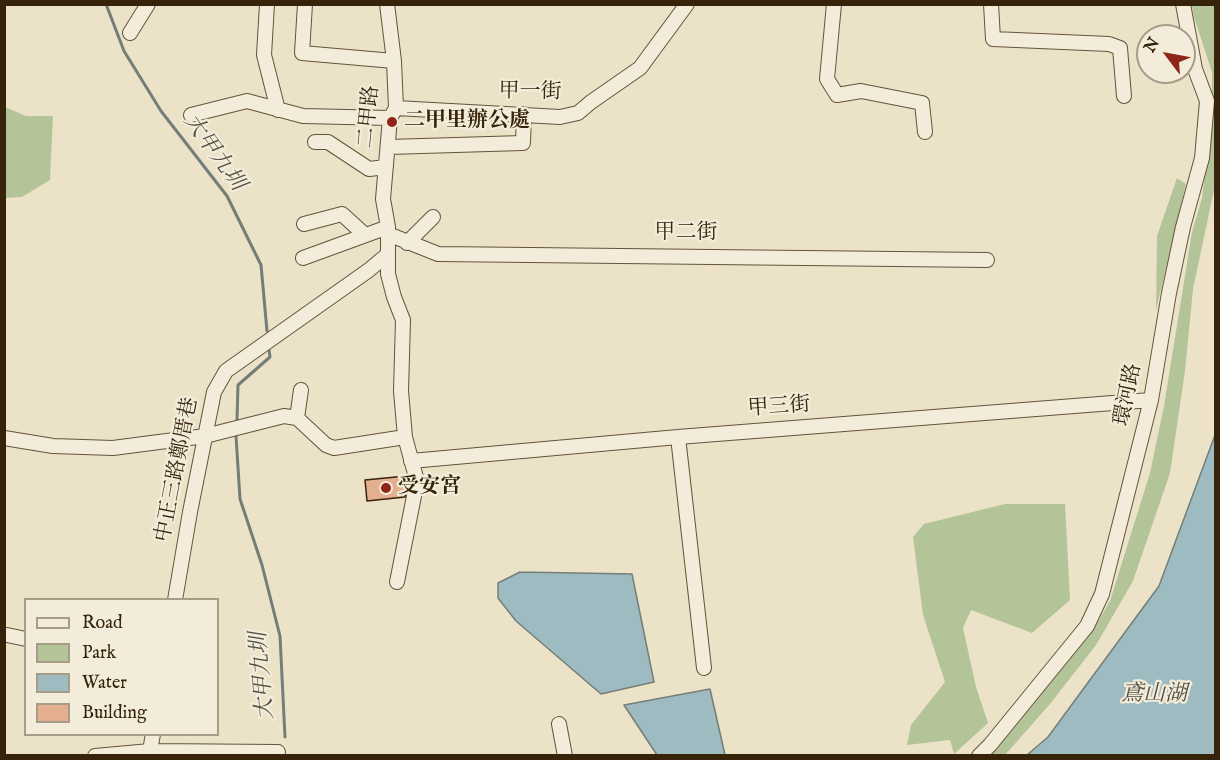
<!DOCTYPE html>
<html>
<head>
<meta charset="utf-8">
<style>
	body { margin:0 }
	#map { position:relative; width:1220px; height:760px; overflow:hidden; background:#ece2c8; font-family:"IM FELL English",serif }
	canvas { display:block }
	.frame { position:absolute; inset:0; border:6px solid #36230a; pointer-events:none }
	.legend { position:absolute; left:24px; top:598px; width:195px; height:138px; box-sizing:border-box; background:#f3ecdb; border:2px solid #a79c87; margin:0; padding:8px 10px; list-style:none; font-size:18px; color:#36230a }
	.legend li { display:flex; align-items:center; gap:12px; height:30px }
	.legend b { width:30px; border:2px solid #a79c87 }
	.north { position:absolute; left:1136px; top:24px; width:60px; height:60px; box-sizing:border-box; background:#f3ecdb; border:2px solid #a79c87; border-radius:50%; rotate:302deg; font-size:16px; font-weight:700; line-height:24px; text-align:center; color:#36230a }
	.north::after { content:''; display:block; margin:auto; width:21px; height:27px; background:#8f2418; clip-path:polygon(50% 0,100% 100%,50% 72%,0 100%) }
</style>
</head>
<body>
<div id="map">
<canvas width="1220" height="760"></canvas>
<div class="frame"></div>
<ul class="legend">
<li><b style="height:8px;background:#f3ecdb"></b>Road</li>
<li><b style="height:16px;background:#b4c499"></b>Park</li>
<li><b style="height:16px;background:#9ebbc1"></b>Water</li>
<li><b style="height:16px;background:#e3af8f"></b>Building</li>
</ul>
<div class="north">N</div>
</div>
<script>
const c = document.querySelector('canvas').getContext('2d');
c.lineJoin = 'round';
function fillPath(path, color) { c.fillStyle = color; c.fill(path, 'evenodd'); }
const toPath = rows => new Path2D(rows.map(r => 'M' + r).join(''));
function strokePath(path, color, width, dash) { c.strokeStyle = color; c.lineWidth = width; c.lineCap = dash ? 'butt' : 'round'; c.setLineDash(dash || []); c.stroke(path); }
function write(font, color, halo, rows, align = 'center') {
  c.font = font + ' "IM FELL English","Noto Serif TC",serif'; c.lineWidth = 4.5; c.setLineDash([]); c.textBaseline = 'middle'; c.strokeStyle = halo; c.fillStyle = color; for (const [text, x, y, turn = 0] of rows) {
    c.save(); c.translate(x, y); c.rotate((+turn || 0) * Math.PI / 180); c.textAlign = isNaN(turn) ? turn : align; if (halo) c.strokeText(text, 0, 0); c.fillText(text, 0, 0); c.restore();
  }
}
const green = toPath([
	[1192,5,1215,5,1215,185,1193,289,1185,371,1170,473,1133,581,1096,645,1050,704,1005,755,986,756,1018,721,1096,625,1110,601,1150,473,1164,406,1192,232,1202,198,1212,114,1212,72,1194,17],
	[5,107,26,116,53,116,50,180,22,197,5,198],
	[1177,178,1186,184,1156,310,1157,236],
	[1005,504,1065,504,1070,600,1032,633,971,610,963,628,976,687,988,723,954,754,950,740,907,745,911,725,945,682,923,615,913,537,924,524]
]);
const water = toPath([
	[1215,435,1215,755,1027,755,1048,737,1159,586,1215,435],
	[520,572,632,574,654,682,601,694,516,621,498,598,498,583,520,572],
	[710,689,725,755,657,755,624,705,710,689]
]);
const stream = toPath([
	[106,4,124,51,161,111,227,196,261,265,267,331],
	[237,420,238,385,270,357,269,350],
	[236,436,240,499,262,565,280,636,285,737]
]);
const building = toPath([
	[406,476,407,487,405,497,367,501,365,480,406,476]
]);
const minor = toPath([
	[267,4,264,55,278,110],
	[305,4,302,53,394,61],
	[387,4,394,61,396,108,390,118,383,199,388,227,388,274,394,297,403,320,401,391,405,437,417,481,397,582],
	[834,4,827,79,837,95,861,91,922,103,925,132],
	[991,4,993,39,1109,44,1120,48,1124,96],
	[130,33,148,4],
	[396,108,560,117,578,113,591,102,640,68,687,4],
	[191,115,247,101,303,116,390,118],
	[315,142,328,142,369,169,386,167],
	[388,147,523,143,524,114],
	[304,224,342,214,365,235],
	[388,234,438,254,987,260],
	[407,243,433,217],
	[303,258,388,227],
	[297,418,301,390],
	[678,437,704,668],
	[4,438,53,446,113,448,205,436,284,416,297,418,326,445,334,448,405,437],
	[411,461,678,437,1151,400],
	[175,600,190,512,214,392,226,371,369,270,388,254],
	[7,635,26,639],
	[559,724,565,756],
	[95,756,150,751,278,752],
	[149,756,153,734],
	[979,756,990,745,1087,626,1102,594,1151,400,1169,293,1183,227,1202,158,1207,101,1195,69,1183,4]
]);
const markers = [
	[392,122,6,"#8f2418"],
	[386,488,6,"#8f2418"]
];
const streetNames = [
	["甲一街",530,93,1],
	["二甲路",370,117,-84],
	["甲二街",686,234],
	["環河路",1129,395,-78],
	["甲三街",779,408,-4],
	["中正三路鄭厝巷",178,470,-79]
];
const poiNames = [
	["二甲里辦公處",404,122],
	["受安宮",398,488]
];
const waterNames = [
	["大甲九圳",213,153,54],
	["大甲九圳",264,676,-95],
	["鳶山湖",1154,695]
];
fillPath(green, '#b4c499');
fillPath(water, '#9ebbc1');
strokePath(water, '#747e78', 1.5);
strokePath(stream, '#747e78', 3);
fillPath(building, '#e3af8f');
strokePath(building, '#36230a', 1.5);
strokePath(minor, '#64533a', 16);
strokePath(minor, '#f3ecdb', 14);
for (const [x, y, r, color] of markers) { const dot = new Path2D(); dot.arc(x, y, r, 0, 2 * Math.PI); c.fillStyle = color; c.fill(dot); strokePath(dot, '#f3ecdb', 2); }
write('21px', '#36230a', '#f3ecdb', streetNames);
write('bold 21px', '#36230a', '#f3ecdb', poiNames, 'left');
write('italic 22px', '#555141', '#f3ecdb', waterNames);
</script>
</body>
</html>
